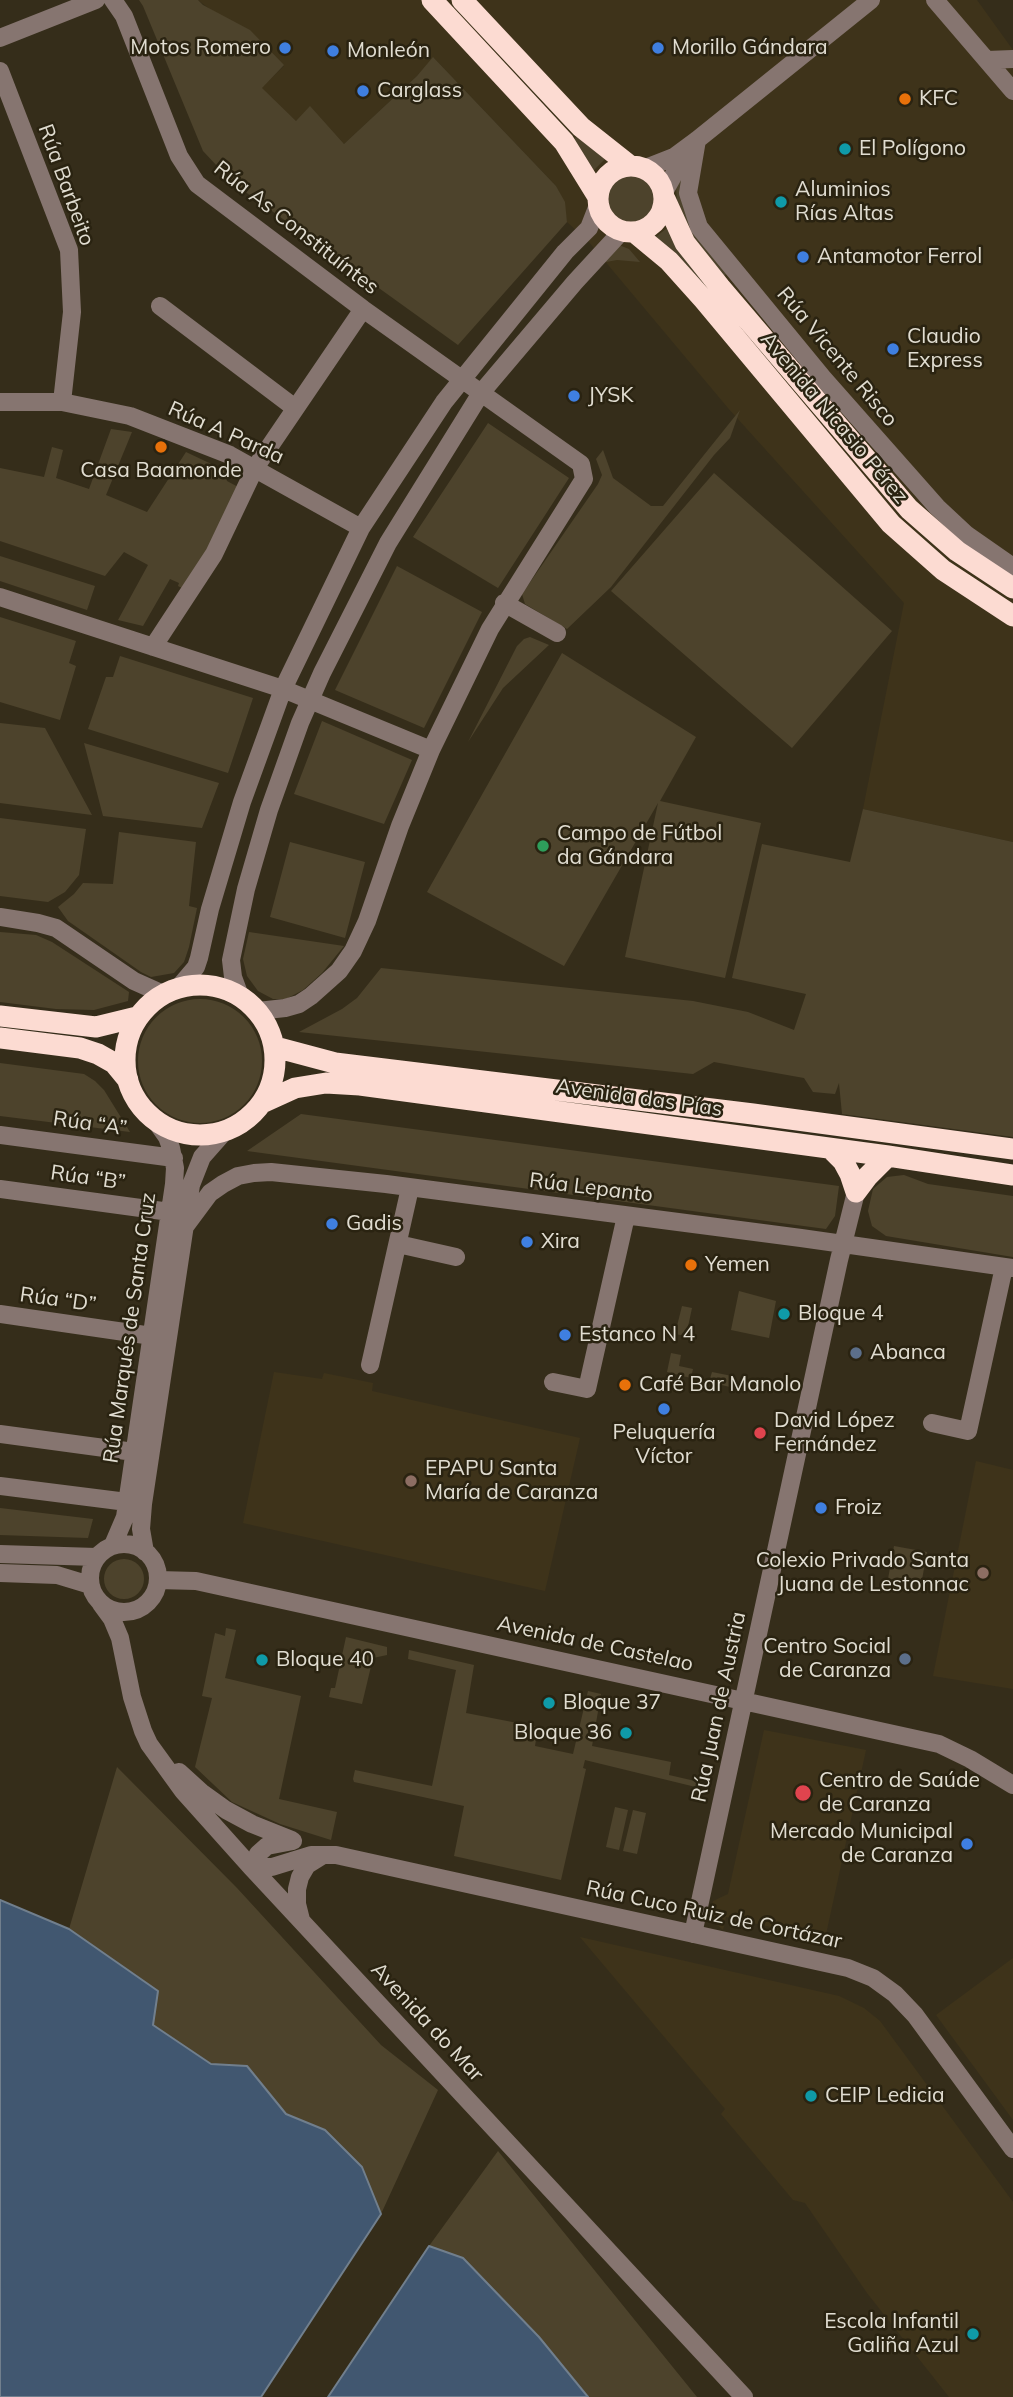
<!DOCTYPE html>
<html>
<head>
<meta charset="utf-8">
<style>
	body { margin:0 }
	canvas { display:block; background:#352d1a }
</style>
</head>
<body>
<canvas width="1013" height="2397"></canvas>
<script>
const c = document.querySelector('canvas').getContext('2d');
c.lineJoin = 'round';
function fillPath(path, color) { c.fillStyle = color; c.fill(path, 'evenodd'); }
const toPath = rows => new Path2D(rows.map(r => 'M' + r).join(''));
function strokePath(path, color, width, dash) { c.strokeStyle = color; c.lineWidth = width; c.lineCap = dash ? 'butt' : 'round'; c.setLineDash(dash || []); c.stroke(path); }
function write(font, color, halo, rows, align = 'center') {
  c.font = font + ' Mulish,sans-serif'; c.lineWidth = 5; c.setLineDash([]); c.textBaseline = 'middle'; c.strokeStyle = halo; c.fillStyle = color; for (const [text, x, y, turn = 0] of rows) {
    c.save(); c.translate(x, y); c.rotate((+turn || 0) * Math.PI / 180); c.textAlign = isNaN(turn) ? turn : align; if (halo) c.strokeText(text, 0, 0); c.fillText(text, 0, 0); c.restore();
  }
}
const built = toPath([
	[198,0,977,0,1013,50,1013,842,863,809,904,603,728,408,588,241,567,222,564,202,556,186,434,58,417,76,344,144,310,107,296,121,261,88,284,66],
	[274,1372,322,1379,324,1373,373,1383,372,1391,580,1438,545,1591,243,1523],
	[976,1461,1013,1470,1013,1689,933,1676],
	[764,1730,866,1750,825,1939,726,1917,723,1930,714,1922,710,1914,713,1901,728,1894],
	[580,1937,839,1996,864,2008,880,2021,1013,2202,1013,2397,949,2397,867,2293,805,2203,793,2200,721,2114,725,2109],
	[1013,1958,1013,2120,936,2015]
]);
const green = toPath([
	[139,0,198,0,203,5,250,30,284,65,262,88,296,121,310,106,344,144,417,76,433,57,556,186,565,202,567,222,458,345,233,183,203,151,143,6],
	[577,136,605,159,592,172,574,139],
	[687,164,686,178,729,271,722,278,698,248,677,202,676,186],
	'608 199a23 23 0 1 1 46 0a23 23 0 1 1-46 0Z',
	[667,228,709,288,704,292,652,240],
	[619,245,629,249,640,262,617,260,601,263],
	[740,410,730,438,714,455,611,587,567,629,525,604,522,594,598,484,602,475,596,459,603,450,613,478,651,506,663,506],
	[488,423,569,478,498,588,413,537],
	[111,429,132,432,106,495,147,512,186,452,224,470,227,481,240,488,212,549,184,589,178,586,179,583,170,579,143,626,118,620,148,565,124,552,105,576,0,541,0,468,44,477,52,447,63,450,56,478,89,489],
	[714,473,892,631,792,748,611,591],
	[0,556,95,586,87,610,0,581],
	[397,566,482,612,424,728,335,690],
	[0,617,76,641,69,663,76,666,60,720,0,702],
	[530,637,549,645,503,688,468,742,517,646,524,639],
	[562,653,696,737,660,801,761,823,725,978,625,957,658,803,564,966,427,892],
	[120,656,253,698,228,773,88,729,106,677,113,677],
	[322,721,412,760,384,824,294,794],
	[0,723,45,728,92,815,0,803],
	[84,743,219,783,202,828,103,816],
	[863,809,1013,842,1013,1137,842,1114,839,1083,835,1094,813,1092,804,1078,714,1062,693,1074,299,1032,342,1009,357,998,381,968,693,1001,748,1012,794,1030,806,994,732,978,762,844,850,862],
	[0,818,86,829,79,875,65,892,48,902,0,896],
	[119,832,196,842,189,906,197,908,189,947,184,962,174,973,151,977,141,972,68,921,58,907,74,894,83,883,113,884],
	[290,842,365,862,345,938,270,917],
	[0,932,36,935,52,942,129,992,128,1001,94,1010,56,1009,0,1002],
	[249,932,344,946,322,973,303,990,286,999,273,999,258,991,247,976,243,959],
	'138 1061a62 62 0 1 1 124 0a62 62 0 1 1-124 0Z',
	[0,1063,84,1074,95,1081,104,1090,130,1132,0,1116],
	[301,1114,839,1186,835,1216,826,1229,247,1151],
	[904,1175,928,1184,1013,1196,1013,1257,886,1236,872,1226,868,1211,873,1189,887,1177],
	[739,1291,776,1301,769,1338,731,1330],
	[682,1306,692,1308,686,1336,675,1334],
	[671,1353,681,1355,679,1366,693,1369,691,1378,667,1372],
	[712,1372,732,1376,730,1387,709,1382],
	[0,1508,93,1519,88,1538,0,1535],
	[894,1546,927,1552,921,1585,888,1579],
	'104 1579a20 20 0 1 1 40 0a20 20 0 1 1-40 0Z',
	[226,1628,236,1630,225,1678,301,1696,279,1799,337,1812,331,1840,280,1824,232,1802,195,1767,212,1698,202,1696,215,1633,225,1636],
	[346,1637,387,1647,387,1655,373,1658,362,1704,329,1697,331,1688,335,1688],
	[409,1650,474,1665,466,1713,538,1727,535,1746,573,1754,588,1691,601,1694,592,1746,671,1762,669,1775,708,1784,708,1790,585,1760,583,1768,586,1769,561,1880,454,1856,464,1806,354,1782,353,1779,355,1770,432,1786,456,1670,408,1659],
	[117,1767,237,1888,381,2045,438,2090,381,2214,362,2167,325,2130,286,2114,247,2066,212,2064,153,2025,157,1991,69,1929],
	[615,1807,628,1810,619,1850,606,1847],
	[633,1810,646,1813,637,1854,623,1851],
	[498,2151,697,2397,588,2397,539,2337,463,2259,429,2246]
]);
const water = toPath([
	[0,1900,69,1929,158,1991,153,2025,211,2064,247,2066,286,2114,325,2130,362,2167,381,2214,261,2397,0,2397,0,1900],
	[429,2246,463,2258,539,2337,588,2397,328,2397,429,2246]
]);
const minor = toPath([
	[113,0,124,16,179,156,197,184,363,309,581,464,584,479,490,629,431,750,400,826,367,921,353,951,339,971,311,996,299,1004,285,1008,258,1011],
	[935,0,1013,91],
	[0,38,96,0],
	[987,60,1013,59],
	[0,71,69,250,72,312,62,402],
	[697,140,688,193,699,227,823,378,937,507,967,535,1013,567],
	[646,168,674,157,697,140,871,0],
	[664,192,673,176,691,149],
	[160,306,295,408],
	[0,402,62,402,130,416,230,455,361,528],
	[0,597,283,689,431,750],
	[504,603,557,633],
	[153,647,214,554,255,468,363,309],
	[0,917,38,923,56,928,134,981,163,994],
	[179,987,196,967,199,958,210,909,242,802,283,689,361,528,444,402,565,252,589,228,598,205],
	[240,996,233,977,231,960,246,889,269,810,300,723,322,673,388,543,481,393,575,282,622,231],
	[0,1135,174,1158],
	[0,1189,170,1212],
	[184,1228,210,1193,223,1184,238,1176,254,1173,271,1172,386,1184,801,1238,1013,1268],
	[398,1244,456,1257],
	[0,1314,152,1336],
	[370,1365,410,1188],
	[553,1382,587,1389,626,1216],
	[932,1423,968,1431,1004,1267],
	[0,1434,134,1452],
	[0,1486,127,1502],
	'90 1578a34 34 0 1 1 68 0a34 34 0 1 1-68 0Z',
	[113,1545,125,1517,174,1184,175,1168,171,1148,167,1137,155,1120],
	[145,1552,141,1529,143,1504,191,1185,202,1157,225,1131],
	[0,1554,96,1557],
	[0,1573,57,1575,90,1585],
	[158,1580,196,1581,939,1744,970,1759,1013,1785],
	[101,1604,112,1619,120,1638,132,1697,143,1731,149,1744,183,1791,251,1867,744,2397],
	[179,1772,201,1792,226,1810,252,1824,292,1840],
	[293,1841,267,1846,258,1854,251,1867,272,1867,311,1855,336,1855,848,1968,873,1978,895,1994,915,2015,1013,2149],
	[301,1920,297,1904,297,1889,300,1877,307,1865,323,1855],
	[693,1934,839,1260,856,1192]
]);
const highway = toPath([
	[432,0,564,142,598,197],
	[462,0,581,127,629,165],
	'598 199a33 33 0 1 1 66 0a33 33 0 1 1-66 0Z',
	[665,199,685,243,720,287,909,509,957,551,1013,588],
	[634,232,669,261,704,300,891,524,943,570,1013,616],
	'125 1060a75 75 0 1 1 150 0a75 75 0 1 1-150 0Z',
	[0,1016,96,1027,137,1017],
	[0,1038,80,1048,98,1054,114,1063,128,1080],
	[275,1047,335,1063,753,1114,1013,1149],
	[262,1103,295,1088,326,1083,360,1085,888,1156,1013,1175],
	[831,1149,843,1161,850,1174,856,1192],
	[856,1192,868,1176,888,1156]
]);
const markers = [
	[285,48,7,"#3f7fe0"],
	[658,48,7,"#3f7fe0"],
	[333,51,7,"#3f7fe0"],
	[363,91,7,"#3f7fe0"],
	[905,99,7,"#e8710a"],
	[845,149,7,"#0f9aa8"],
	[781,202,7,"#0f9aa8"],
	[803,257,7,"#3f7fe0"],
	[893,349,7,"#3f7fe0"],
	[574,396,7,"#3f7fe0"],
	[161,447,7,"#e8710a"],
	[543,846,7,"#2e9e5b"],
	[332,1224,7,"#3f7fe0"],
	[527,1242,7,"#3f7fe0"],
	[691,1265,7,"#e8710a"],
	[784,1314,7,"#0f9aa8"],
	[565,1335,7,"#3f7fe0"],
	[856,1353,7,"#5c6f8a"],
	[625,1385,7,"#e8710a"],
	[664,1409,7,"#3f7fe0"],
	[760,1433,7,"#e0444e"],
	[411,1481,7,"#8d6e63"],
	[821,1508,7,"#3f7fe0"],
	[983,1573,7,"#8d6e63"],
	[905,1659,7,"#5c6f8a"],
	[262,1660,7,"#0f9aa8"],
	[549,1703,7,"#0f9aa8"],
	[626,1733,7,"#0f9aa8"],
	[803,1793,9,"#e0444e"],
	[967,1844,7,"#3f7fe0"],
	[811,2096,7,"#0f9aa8"],
	[973,2334,7,"#0f9aa8"]
];
const poiNames = [
	["Motos Romero",271,48,"right"],
	["Morillo Gándara",672,48],
	["Monleón",347,51],
	["Carglass",377,91],
	["KFC",919,99],
	["El Polígono",859,149],
	["Aluminios",795,190],
	["Rías Altas",795,214],
	["Antamotor Ferrol",817,257],
	["Claudio",907,337],
	["Express",907,361],
	["JYSK",588,396],
	["Casa Baamonde",161,471,"center"],
	["Campo de Fútbol",557,834],
	["da Gándara",557,858],
	["Gadis",346,1224],
	["Xira",541,1242],
	["Yemen",705,1265],
	["Bloque 4",798,1314],
	["Estanco N 4",579,1335],
	["Abanca",870,1353],
	["Café Bar Manolo",639,1385],
	["David López",774,1421],
	["Fernández",774,1445],
	["Peluquería",664,1433,"center"],
	["Víctor",664,1457,"center"],
	["EPAPU Santa",425,1469],
	["María de Caranza",425,1493],
	["Froiz",835,1508],
	["Colexio Privado Santa",969,1561,"right"],
	["Juana de Lestonnac",969,1585,"right"],
	["Centro Social",891,1647,"right"],
	["de Caranza",891,1671,"right"],
	["Bloque 40",276,1660],
	["Bloque 37",563,1703],
	["Bloque 36",612,1733,"right"],
	["Centro de Saúde",819,1781],
	["de Caranza",819,1805],
	["Mercado Municipal",953,1832,"right"],
	["de Caranza",953,1856,"right"],
	["CEIP Ledicia",825,2096],
	["Escola Infantil",959,2322,"right"],
	["Galiña Azul",959,2346,"right"]
];
const streetNames = [
	["Rúa Barbeito",66,185,70],
	["Rúa As Constituíntes",296,228,38],
	["Rúa Vicente Risco",837,357,50],
	["Avenida Nicasio Pérez",834,418,50],
	["Rúa A Parda",226,433,24],
	["Avenida das Pías",639,1098,8],
	["Rúa “A”",90,1124,8],
	["Rúa “B”",88,1178,8],
	["Rúa Lepanto",591,1188,7],
	["Rúa “D”",58,1300,8],
	["Rúa Marqués de Santa Cruz",130,1328,-82],
	["Avenida de Castelao",595,1644,12],
	["Rúa Juan de Austria",719,1707,-78],
	["Rúa Cuco Ruiz de Cortázar",714,1915,12],
	["Avenida do Mar",427,2022,47]
];
fillPath(built, '#3e331a');
fillPath(green, '#4d432c');
fillPath(water, '#415770');
strokePath(water, '#717f8d', 2);
strokePath(minor, '#867570', 18);
strokePath(highway, '#fcdbd2', 21);
for (const [x, y, r, color] of markers) { const dot = new Path2D(); dot.arc(x, y, r, 0, 2 * Math.PI); c.fillStyle = color; c.fill(dot); strokePath(dot, '#2a2311', 2.5); }
write('21px', '#e1ddd1', '#2a2311', poiNames, 'left');
write('21px', '#e1ddd1', '#2a2311', streetNames);
</script>
</body>
</html>
